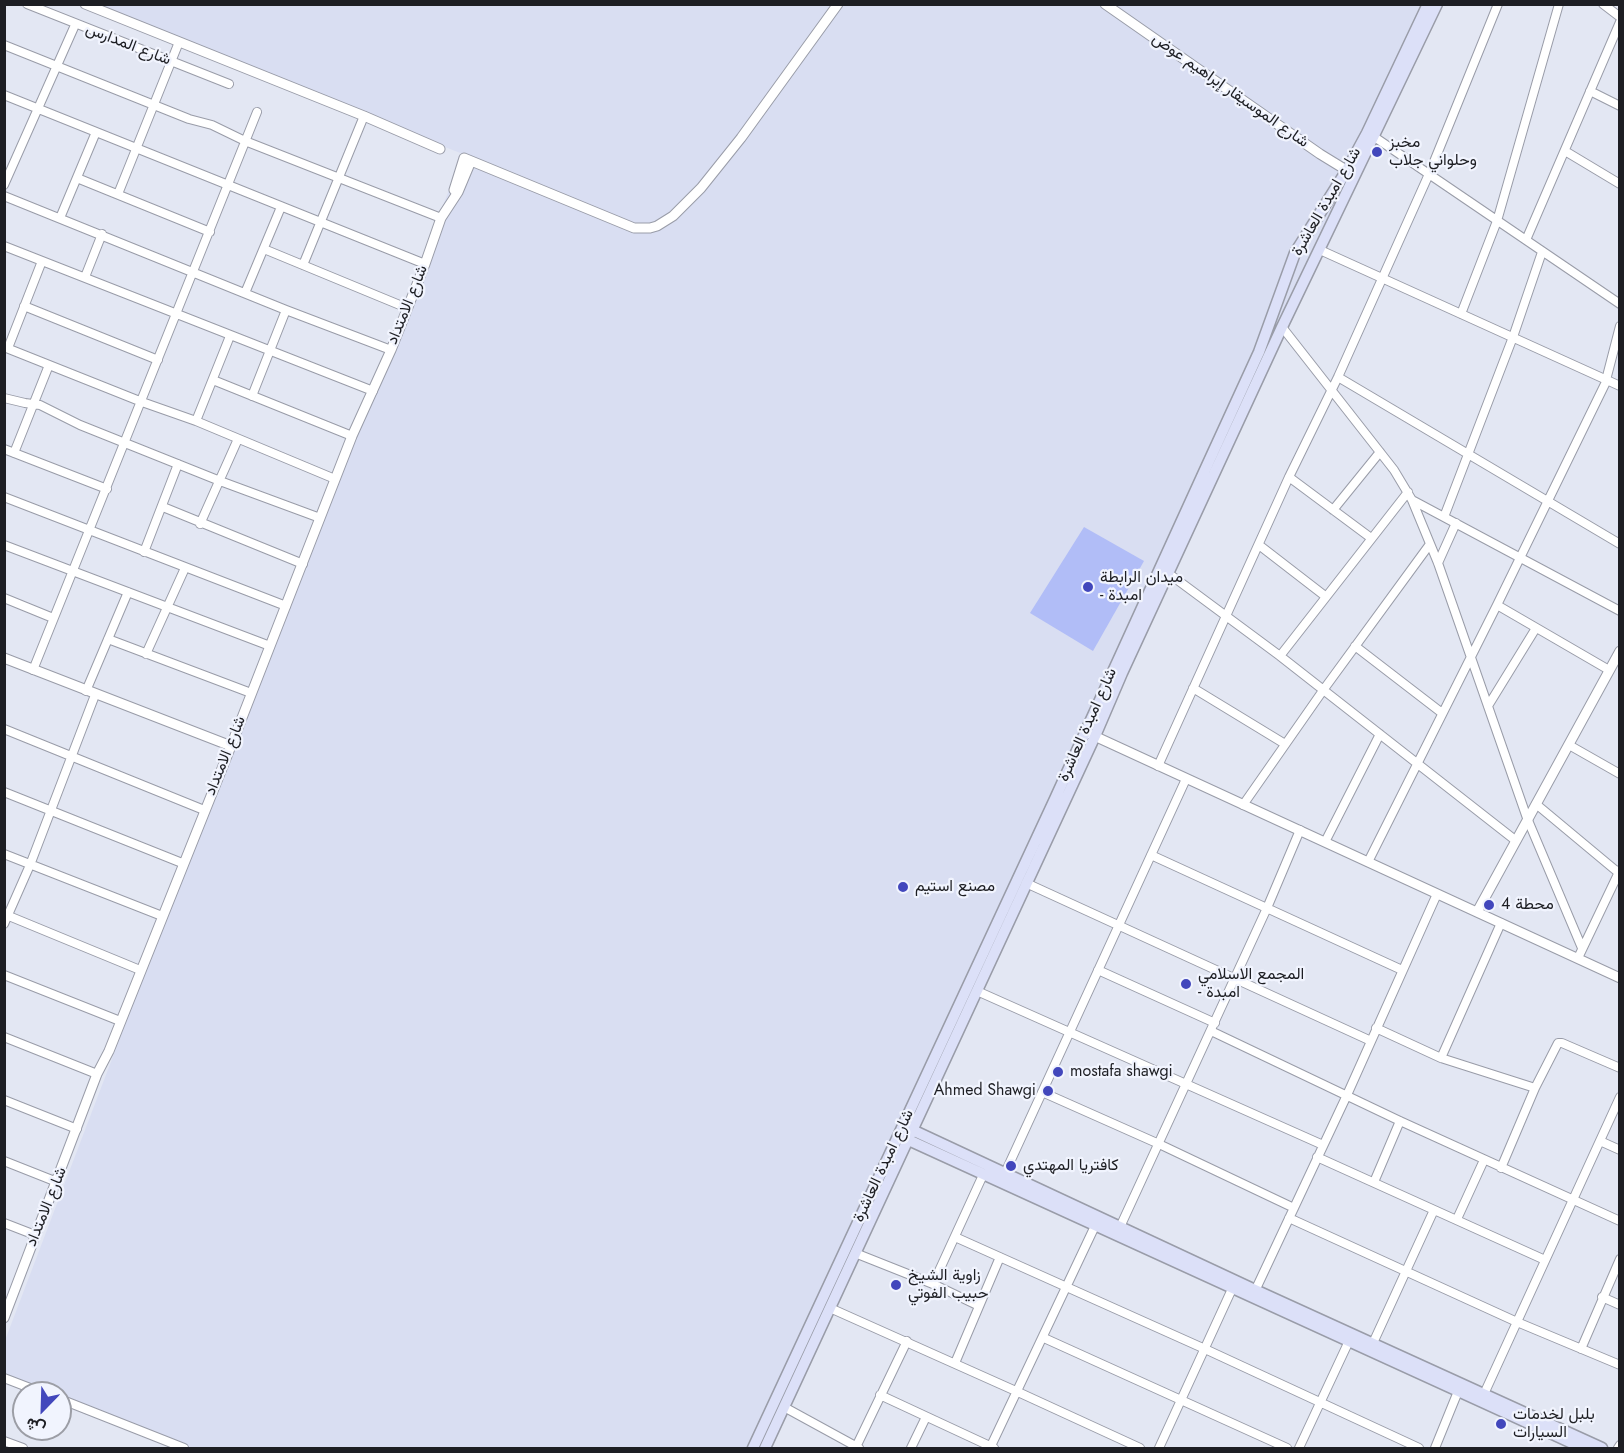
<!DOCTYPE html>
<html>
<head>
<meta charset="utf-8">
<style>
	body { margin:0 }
	#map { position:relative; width:1624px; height:1453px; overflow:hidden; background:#e3e7f3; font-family:Jost,Vazirmatn,sans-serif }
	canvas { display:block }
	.frame { position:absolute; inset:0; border:6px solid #1d1e23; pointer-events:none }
	.north { position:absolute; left:12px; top:1381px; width:60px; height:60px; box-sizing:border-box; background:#f1f4fe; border:2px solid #9c9ea6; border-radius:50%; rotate:203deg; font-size:16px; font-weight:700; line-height:24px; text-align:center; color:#1d1e23 }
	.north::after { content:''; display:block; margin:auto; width:21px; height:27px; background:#4247bc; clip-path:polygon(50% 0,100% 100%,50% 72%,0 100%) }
</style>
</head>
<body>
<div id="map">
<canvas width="1624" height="1453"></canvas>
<div class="frame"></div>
<div class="north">ش</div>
</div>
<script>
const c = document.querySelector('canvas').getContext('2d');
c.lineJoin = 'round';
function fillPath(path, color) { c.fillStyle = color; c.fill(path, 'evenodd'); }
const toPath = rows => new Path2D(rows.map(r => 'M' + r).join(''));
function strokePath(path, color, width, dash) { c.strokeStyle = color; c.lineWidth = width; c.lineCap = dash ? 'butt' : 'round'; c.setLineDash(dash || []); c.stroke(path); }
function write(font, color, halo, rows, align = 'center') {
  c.font = font + ' Jost,Vazirmatn,sans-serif'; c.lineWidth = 4.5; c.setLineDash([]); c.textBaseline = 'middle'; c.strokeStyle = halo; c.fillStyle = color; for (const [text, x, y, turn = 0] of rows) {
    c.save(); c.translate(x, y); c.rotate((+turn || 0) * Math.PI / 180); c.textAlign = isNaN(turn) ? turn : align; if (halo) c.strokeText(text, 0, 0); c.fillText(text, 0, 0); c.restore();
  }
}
const built = toPath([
	[77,5,1427,5,766,1448,192,1448,60,1397,60,1393,49,1393,5,1376,4,1343,231,746,233,745,463,154]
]);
const green = toPath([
	[1084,527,1144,561,1093,651,1030,613]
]);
const minor = toPath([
	[27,4,229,84],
	[1603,4,1620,17],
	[4,45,189,119,212,125,245,141,441,218],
	[1590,91,1620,106],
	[4,95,425,264],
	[1370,134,1620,304],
	[1565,151,1620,184],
	[77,178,210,232],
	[4,185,75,25],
	[118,194,179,42],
	[4,196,286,310,391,350],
	[60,218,96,132],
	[1526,240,1620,22],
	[4,246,373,391],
	[264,249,407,308],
	[1320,250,1620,386],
	[303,265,364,116],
	[85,277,102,234],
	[245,293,281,207],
	[24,306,158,360],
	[1461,314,1497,221,1559,4],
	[1282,327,1394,470,1412,500,1438,563,1527,818,1582,948],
	[4,347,142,402,196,421,335,479],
	[8,348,42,261],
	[1338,377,1620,544],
	[213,380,352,436],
	[252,396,286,310],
	[4,398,25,403,40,405,80,425,220,481,320,518],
	[196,421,230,336],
	[4,449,107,489],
	[14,453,49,365],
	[1289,477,1371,538],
	[4,497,286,606],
	[1412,500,1620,611],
	[163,507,303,564],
	[1333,510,1380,452],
	[1444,517,1513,337,1542,252],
	[200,524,238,439],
	[4,545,270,646],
	[1259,545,1325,596],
	[144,552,178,464],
	[1438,563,1456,523],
	[1168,573,1280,656,1515,840],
	[4,598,53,618],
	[1497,605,1609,670],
	[108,639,251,693],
	[1355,646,1442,713],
	[146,654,185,568],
	[1280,656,1408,492],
	[33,670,257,112],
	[1193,688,1285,744],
	[86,691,128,592],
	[1488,706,1536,628],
	[4,729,204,810],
	[1569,745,1620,774],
	[1158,766,1289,477,1338,377,1429,174,1498,4],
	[4,792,182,863],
	[1536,804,1620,874],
	[1243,805,1324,689,1430,544],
	[1325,842,1380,734],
	[4,854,162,916],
	[1151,855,1402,970],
	[1368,862,1497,605,1605,384,1620,326],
	[1026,883,1371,1041],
	[4,914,140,970],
	[4,924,30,865,95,695],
	[1578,958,1620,870],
	[1098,970,1215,1023],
	[4,975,120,1021],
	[977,991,1323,1145],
	[1376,1028,1441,1058,1535,1088],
	[1211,1031,1400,1121,1620,1221],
	[4,1037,97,1074],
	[1441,1058,1501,923],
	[1042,1092,1159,1144,1294,1208],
	[4,1100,77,1129],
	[1600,1141,1620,1150],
	[1317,1157,1545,1260],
	[4,1161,57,1182],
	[1501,1168,1535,1088,1558,1043,1562,1043,1620,1068],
	[1005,1173,1186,779],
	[1374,1182,1400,1121],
	[1289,1218,1517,1322,1620,1365],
	[1457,1219,1484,1160],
	[4,1223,35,1235],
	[1120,1227,1267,908,1300,830],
	[955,1237,1205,1349,1419,1448],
	[855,1253,933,1284,979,1306],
	[933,1284,983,1175],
	[1254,1293,1347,1095,1437,894],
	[1602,1297,1620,1305],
	[830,1308,1018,1392,1140,1448],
	[1044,1338,1287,1448],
	[1373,1343,1434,1210],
	[1581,1349,1620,1259],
	[955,1363,1000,1257],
	[4,1378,43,1393],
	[1484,1394,1620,1097],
	[880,1395,994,1448],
	[60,1399,184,1448],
	[784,1407,859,1448],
	[4,1441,23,1448],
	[856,1447,907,1341],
	[911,1448,926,1417],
	[990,1448,1095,1226],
	[1159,1448,1232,1289],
	[1299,1448,1349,1341],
	[1435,1448,1459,1389],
	[1618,1448,1620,1445]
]);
const tertiary = toPath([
	[85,4,364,116,440,149],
	[1105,4,1320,154,1351,173],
	[454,190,464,158,634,228,650,228,657,226,673,216,701,188,741,138,838,4],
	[4,658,231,746],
	[1090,734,1620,978],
	[1477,912,1620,651],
	[4,1318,97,1074,109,1051,231,746,352,436,391,350,425,264,441,218,458,192,471,161]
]);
const secondary = toPath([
	[908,1128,1255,1290,1602,1448],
	[902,1137,1583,1448],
	[753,1448,1054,801,1204,472,1259,352,1295,253,1347,170,1367,133,1428,4],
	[765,1448,1095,736,1122,673,1282,327,1437,4]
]);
const markers = [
	[1377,152,6,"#4247bc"],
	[1088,587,6,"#4247bc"],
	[903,887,6,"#4247bc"],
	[1489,905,6,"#4247bc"],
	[1186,984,6,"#4247bc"],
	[1058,1072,6,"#4247bc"],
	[1048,1091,6,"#4247bc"],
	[1011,1166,6,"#4247bc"],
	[896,1285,6,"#4247bc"],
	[1501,1424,6,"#4247bc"]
];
const streetNames = [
	["شارع المدارس",128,45,21],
	["شارع الموسيقار إبراهيم عوض",1230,91,35],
	["شارع امبدة العاشرة",1327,202,-60],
	["شارع الامتداد",408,305,-68],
	["شارع امبدة العاشرة",1088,725,-66],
	["شارع الامتداد",226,756,-68],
	["شارع امبدة العاشرة",884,1166,-65],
	["شارع الامتداد",47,1207,-68]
];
const poiNames = [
	["مخبز",1389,143],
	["وحلواني جلاب",1389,161],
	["ميدان الرابطة",1100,578],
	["- امبدة",1100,596],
	["مصنع استيم",915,887],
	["محطة 4",1501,905],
	["المجمع الاسلامي",1198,975],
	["- امبدة",1198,993],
	["mostafa shawgi",1070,1072],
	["Ahmed Shawgi",1036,1091,"right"],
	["كافتريا المهتدي",1023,1166],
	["زاوية الشيخ",908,1276],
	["حبيب الفوتي",908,1294],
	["بلبل لخدمات",1513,1415],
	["السيارات",1513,1433]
];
fillPath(built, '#d9def2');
fillPath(green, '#b1bdf7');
strokePath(minor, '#999ca8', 10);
strokePath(tertiary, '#999ca8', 11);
strokePath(secondary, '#999ca8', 13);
strokePath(minor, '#fff', 8);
strokePath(tertiary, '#fff', 9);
strokePath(secondary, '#dce0f8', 10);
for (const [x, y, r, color] of markers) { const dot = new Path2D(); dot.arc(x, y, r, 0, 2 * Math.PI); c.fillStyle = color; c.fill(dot); strokePath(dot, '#f1f4fe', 2); }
write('16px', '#1d1e23', '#f1f4fe', streetNames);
write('16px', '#1d1e23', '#f1f4fe', poiNames, 'left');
</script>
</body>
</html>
